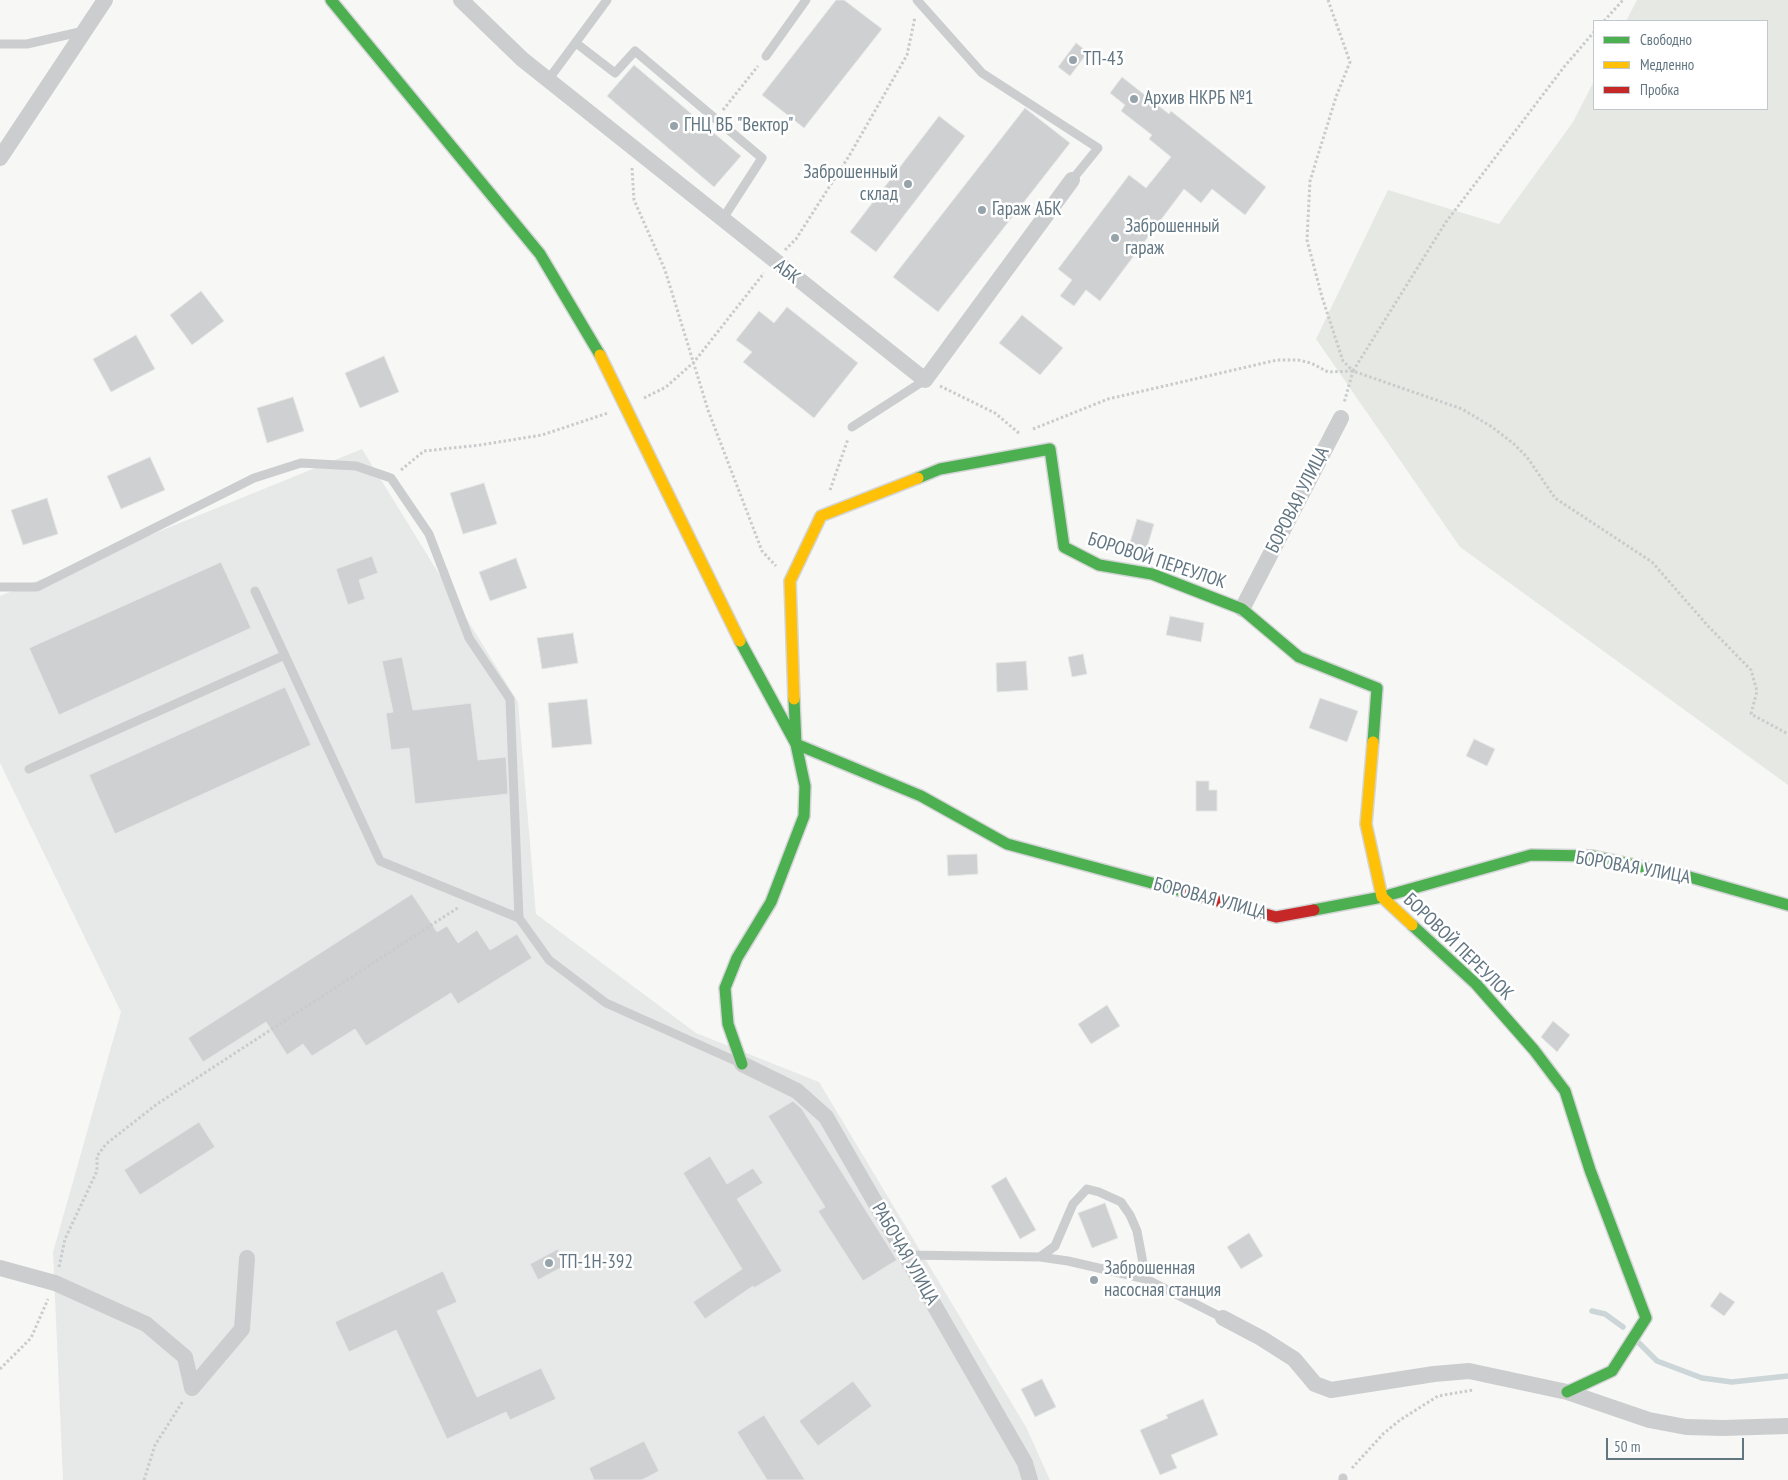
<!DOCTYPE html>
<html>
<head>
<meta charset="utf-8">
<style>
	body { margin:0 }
	#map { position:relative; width:1788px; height:1480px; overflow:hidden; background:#f7f7f6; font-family:"PT Sans Narrow",sans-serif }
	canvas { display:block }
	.legend { position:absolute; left:1593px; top:20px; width:175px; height:90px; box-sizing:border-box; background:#fff; border:1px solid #c0c8cd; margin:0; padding:6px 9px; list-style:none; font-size:15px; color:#627682 }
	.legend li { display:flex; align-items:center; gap:10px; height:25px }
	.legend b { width:25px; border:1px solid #c0c8cd }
	.scale { position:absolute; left:1606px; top:1438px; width:138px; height:22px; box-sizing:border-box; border:2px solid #627682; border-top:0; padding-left:6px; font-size:15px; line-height:18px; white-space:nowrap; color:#627682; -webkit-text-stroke:4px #fff; paint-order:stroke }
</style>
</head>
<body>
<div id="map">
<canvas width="1788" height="1480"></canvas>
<ul class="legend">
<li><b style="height:6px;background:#4caf50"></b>Свободно</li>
<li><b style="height:6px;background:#ffc107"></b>Медленно</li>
<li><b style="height:6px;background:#c62828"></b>Пробка</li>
</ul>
<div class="scale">50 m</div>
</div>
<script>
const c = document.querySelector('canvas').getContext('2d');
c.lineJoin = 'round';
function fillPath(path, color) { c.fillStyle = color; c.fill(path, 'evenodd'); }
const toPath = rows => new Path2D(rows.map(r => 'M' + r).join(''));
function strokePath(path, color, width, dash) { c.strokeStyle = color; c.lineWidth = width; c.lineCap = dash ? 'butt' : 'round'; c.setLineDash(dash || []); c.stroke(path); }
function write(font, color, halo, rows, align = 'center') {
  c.font = font + ' "PT Sans Narrow",sans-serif'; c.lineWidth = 5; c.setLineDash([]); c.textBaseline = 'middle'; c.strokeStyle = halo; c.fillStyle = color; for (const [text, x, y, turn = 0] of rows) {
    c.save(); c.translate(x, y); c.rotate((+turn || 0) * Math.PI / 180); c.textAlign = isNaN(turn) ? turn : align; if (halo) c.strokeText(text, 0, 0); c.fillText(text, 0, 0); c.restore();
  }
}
const built = toPath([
	[362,449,518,702,536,914,696,1033,819,1082,1026,1427,1050,1480,63,1480,53,1252,121,1012,0,763,0,596]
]);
const green = toPath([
	[1637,0,1788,0,1788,785,1460,547,1316,339,1388,190,1499,224,1573,122,1594,81,1594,109,1767,109,1767,21,1626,21]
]);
const stream = toPath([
	[1592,1311,1605,1314,1623,1327],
	[1638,1342,1657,1361,1702,1378,1732,1382,1788,1376]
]);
const building = toPath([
	[836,0,844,0,882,29,804,128,762,95,836,0],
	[1076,43,1088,52,1070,76,1058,67,1076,43],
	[634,65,741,156,714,187,607,96,634,65],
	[1122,77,1169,114,1171,111,1266,187,1245,215,1212,189,1201,203,1184,189,1100,301,1086,290,1074,306,1060,296,1072,280,1058,269,1129,175,1146,188,1171,157,1149,139,1152,135,1121,111,1125,105,1110,93,1122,77],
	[1025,108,1070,143,938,312,893,277,1025,108],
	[939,116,965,136,876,252,850,232,939,116],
	[201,291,224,321,192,345,170,315,201,291],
	[787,307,858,363,814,418,743,362,752,352,736,340,759,311,774,323,787,307],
	[1022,315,1063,348,1040,375,999,343,1022,315],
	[136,335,155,369,111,392,93,359,136,335],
	[384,356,399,392,360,408,345,373,384,356],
	[293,397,304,431,267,443,257,408,293,397],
	[150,457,165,490,121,509,107,476,150,457],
	[484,483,497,524,463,534,450,493,484,483],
	[47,498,58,534,23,545,11,510,47,498],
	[1137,519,1154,524,1146,551,1129,546,1137,519],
	[372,556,378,573,359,580,365,599,348,605,336,569,372,556],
	[516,558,527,588,490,601,479,572,516,558],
	[221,562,251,628,59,715,29,648,221,562],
	[1170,616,1204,623,1201,642,1166,635,1170,616],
	[573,633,578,663,542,669,537,638,573,633],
	[1083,654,1087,674,1072,677,1068,657,1083,654],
	[402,657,413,710,471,703,478,760,506,757,508,794,415,804,409,748,391,750,386,713,393,712,382,661,402,657],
	[1026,661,1028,690,997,692,996,663,1026,661],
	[285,687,311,745,115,834,89,775,285,687],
	[1320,698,1358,711,1347,742,1309,728,1320,698],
	[587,699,592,744,552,748,548,703,587,699],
	[1474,739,1495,749,1487,766,1466,756,1474,739],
	[1196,781,1209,781,1209,790,1217,790,1217,811,1196,811,1196,781],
	[977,854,978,874,948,876,947,855,977,854],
	[412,894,437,932,447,926,458,943,477,930,490,950,517,934,532,958,458,1004,451,993,366,1046,355,1029,312,1056,303,1044,287,1055,266,1022,203,1062,188,1038,412,894],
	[1107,1005,1120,1026,1091,1044,1078,1024,1107,1005],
	[1553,1021,1570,1035,1557,1052,1541,1037,1553,1021],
	[793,1101,802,1109,897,1260,863,1281,818,1211,825,1207,768,1116,793,1101],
	[199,1122,215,1147,140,1195,124,1170,199,1122],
	[710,1156,727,1184,753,1168,763,1183,737,1199,782,1271,754,1288,753,1286,705,1319,693,1302,742,1269,683,1173,710,1156],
	[1006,1177,1036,1230,1020,1239,991,1186,1006,1177],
	[1105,1203,1118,1238,1092,1248,1078,1213,1105,1203],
	[1249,1233,1263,1256,1241,1269,1227,1247,1249,1233],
	[558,1249,566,1265,538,1280,530,1264,558,1249],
	[443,1271,457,1302,437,1311,477,1397,541,1368,556,1399,510,1420,506,1412,447,1439,396,1330,349,1352,335,1322,443,1271],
	[1720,1292,1735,1302,1724,1316,1710,1306,1720,1292],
	[1042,1379,1056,1407,1035,1417,1021,1389,1042,1379],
	[853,1381,872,1406,818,1446,799,1421,853,1381],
	[1203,1399,1218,1435,1171,1455,1177,1468,1160,1475,1140,1430,1168,1418,1166,1415,1203,1399],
	[764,1415,805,1480,767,1480,737,1432,764,1415],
	[644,1441,659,1471,642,1480,594,1480,589,1468,644,1441]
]);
const path = toPath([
	[1328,0,1350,62,1336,97,1310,181,1307,240,1322,297,1343,361,1353,371,1344,403],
	[1604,21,1623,0],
	[723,110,758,66],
	[632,168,634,200,665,270,708,410,762,551,776,566],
	[785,250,796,239,849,156,907,55,915,17],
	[1353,371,1446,222,1564,67,1594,32],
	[940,386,995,413,1020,434],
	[644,398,666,387,694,362,764,273],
	[1033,429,1108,399,1277,360,1298,360,1311,363,1328,372,1353,371,1462,409,1492,427,1514,444,1527,457,1555,498,1652,562,1708,626,1751,670,1757,691,1751,714,1788,734],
	[401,470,424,451,480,445,542,435,608,413],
	[830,490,848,439],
	[59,1267,65,1239,97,1171,97,1156,106,1144,157,1104,459,907],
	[0,1369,31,1338,48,1299],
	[1352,1468,1383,1434,1400,1420,1438,1396,1473,1390],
	[144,1480,155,1445,183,1401]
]);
const lane = toPath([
	[917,0,982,73,1098,148,1072,180],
	[576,43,615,73,635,51,762,158,722,220],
	[0,44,27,44,84,31],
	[766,56,806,0],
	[548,80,607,0],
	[852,427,925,380],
	[0,587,37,587,254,478,301,463,356,466,391,478,429,534,469,638,510,699,519,918,549,960,606,1003,738,1062],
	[255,591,380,861,519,918],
	[29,769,285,655],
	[906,1255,1040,1257,1055,1246,1073,1204,1087,1189,1099,1192,1121,1202,1130,1215,1137,1231,1146,1279],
	[1040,1257,1068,1261,1146,1279,1223,1318],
	[1343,1478,1343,1480]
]);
const street = toPath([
	[461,0,522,59,925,380,1072,180],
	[0,158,105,0],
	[1242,609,1341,418],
	[742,1064,797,1091,826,1117,1025,1463,1030,1480],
	[0,1268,55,1283,146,1324,185,1357,192,1388,242,1329,247,1258],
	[1223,1318,1261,1338,1294,1359,1315,1384,1331,1390,1434,1374,1469,1371,1567,1392,1649,1420,1686,1427,1723,1428,1788,1426]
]);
const fast = toPath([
	[331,0,540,254,600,355],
	[918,478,940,469,1050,449,1064,547,1099,565,1152,574,1242,609,1299,657,1377,688,1373,742],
	[740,641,796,744,805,786,804,816,771,902,737,958,725,988,728,1024,742,1064],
	[794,699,796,744,921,796,1007,844,1189,893],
	[1314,910,1382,897,1531,855,1592,856,1686,876,1788,905],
	[1412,925,1476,984,1534,1050,1565,1091,1590,1170,1646,1318,1612,1371,1567,1392]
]);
const slow = toPath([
	[600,355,740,641],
	[794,699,790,581,821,516,918,478],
	[1373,742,1366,824,1382,897,1412,925]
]);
const jam = toPath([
	[1189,893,1276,917,1314,910]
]);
const markers = [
	[1073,60,5,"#96a3ab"],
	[1134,99,5,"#96a3ab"],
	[674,126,5,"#96a3ab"],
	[908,184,5,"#96a3ab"],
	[982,210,5,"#96a3ab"],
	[1115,238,5,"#96a3ab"],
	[549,1263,5,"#96a3ab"],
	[1094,1280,5,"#96a3ab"]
];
const poiNames = [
	["ТП-43",1083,60],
	["Архив НКРБ №1",1144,99],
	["ГНЦ ВБ \"Вектор\"",684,126],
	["Заброшенный",898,173,"right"],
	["склад",898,195,"right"],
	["Гараж АБК",992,210],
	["Заброшенный",1125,227],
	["гараж",1125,249],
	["ТП-1Н-392",559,1263],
	["Заброшенная",1104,1269],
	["насосная станция",1104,1291]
];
const streetNames = [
	["АБК",787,272,38],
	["БОРОВАЯ УЛИЦА",1298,500,-63],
	["БОРОВОЙ ПЕРЕУЛОК",1157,561,18],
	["БОРОВАЯ УЛИЦА",1633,868,10],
	["БОРОВАЯ УЛИЦА",1210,899,15],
	["БОРОВОЙ ПЕРЕУЛОК",1458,947,44],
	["РАБОЧАЯ УЛИЦА",905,1254,60]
];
fillPath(built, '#e7e9e8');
fillPath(green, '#e6e9e3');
strokePath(stream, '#ccd5d8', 5.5);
fillPath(building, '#ced0d1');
strokePath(building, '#e6e6e6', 1);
strokePath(fast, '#d4d5d6', 14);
strokePath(slow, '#d4d5d6', 14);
strokePath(jam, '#d4d5d6', 14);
strokePath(path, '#c9cbcc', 3, [2.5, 2.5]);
strokePath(lane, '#cccdce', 9);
strokePath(street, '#cccdce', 16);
strokePath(fast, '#4caf50', 11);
strokePath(slow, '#ffc107', 11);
strokePath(jam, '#c62828', 11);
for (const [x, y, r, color] of markers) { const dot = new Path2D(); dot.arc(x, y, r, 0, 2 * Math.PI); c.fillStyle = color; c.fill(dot); strokePath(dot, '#fff', 2); }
write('19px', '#627682', '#fff', poiNames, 'left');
write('19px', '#627682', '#fff', streetNames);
</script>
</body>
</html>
